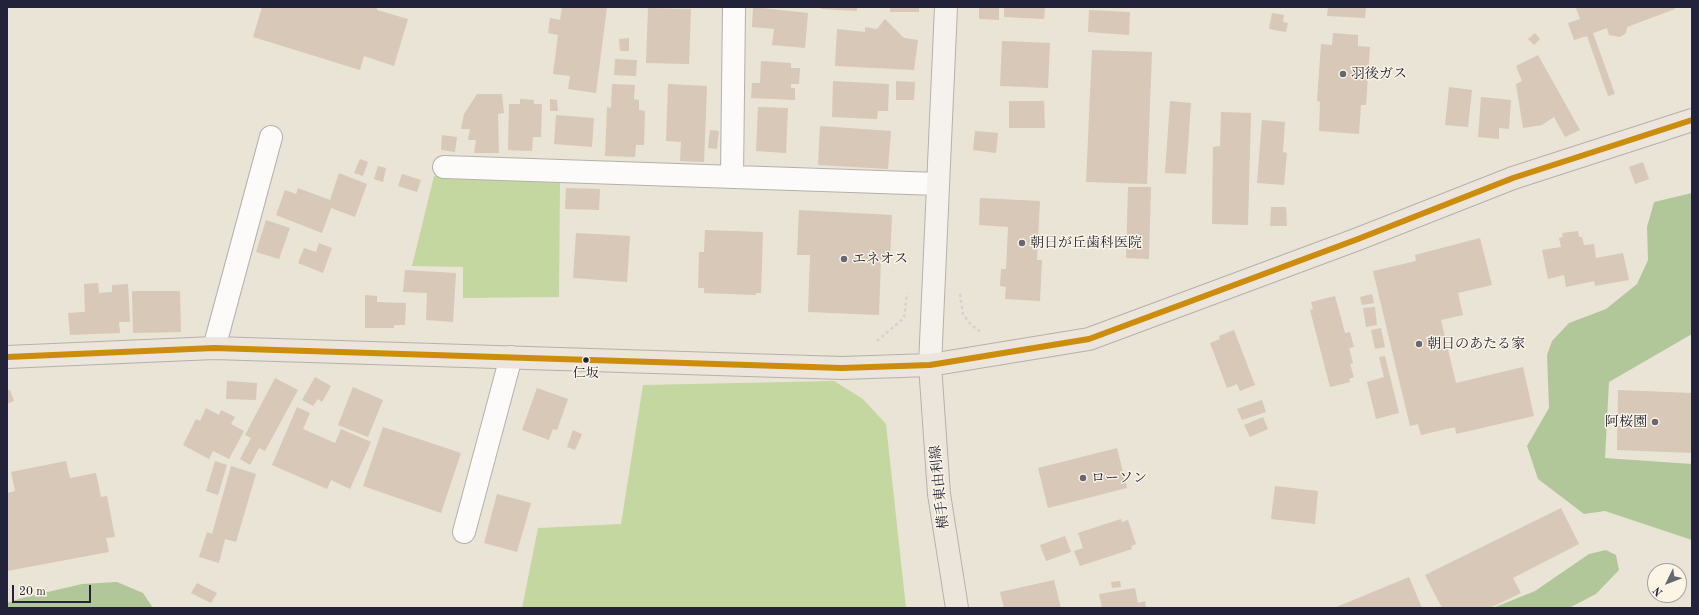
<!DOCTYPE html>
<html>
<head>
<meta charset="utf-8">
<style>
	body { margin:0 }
	#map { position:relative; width:1699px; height:615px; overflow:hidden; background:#e9e4d5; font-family:"Old Standard TT",serif }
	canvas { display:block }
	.frame { position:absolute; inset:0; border:8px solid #22223b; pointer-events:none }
	.north { position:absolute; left:1647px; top:563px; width:40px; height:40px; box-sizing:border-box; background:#fcf5e5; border:1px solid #a5a1a1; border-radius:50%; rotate:227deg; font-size:11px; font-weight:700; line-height:16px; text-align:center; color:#22223b }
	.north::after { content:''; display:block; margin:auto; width:14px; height:18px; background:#686671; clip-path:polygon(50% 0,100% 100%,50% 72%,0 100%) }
	.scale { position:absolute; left:12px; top:585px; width:79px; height:18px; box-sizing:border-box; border:2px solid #22223b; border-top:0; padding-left:5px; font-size:12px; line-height:14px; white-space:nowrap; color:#22223b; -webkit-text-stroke:3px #fcf5e5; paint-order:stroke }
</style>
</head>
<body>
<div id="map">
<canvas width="1699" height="615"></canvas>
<div class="frame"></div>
<div class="north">N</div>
<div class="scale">20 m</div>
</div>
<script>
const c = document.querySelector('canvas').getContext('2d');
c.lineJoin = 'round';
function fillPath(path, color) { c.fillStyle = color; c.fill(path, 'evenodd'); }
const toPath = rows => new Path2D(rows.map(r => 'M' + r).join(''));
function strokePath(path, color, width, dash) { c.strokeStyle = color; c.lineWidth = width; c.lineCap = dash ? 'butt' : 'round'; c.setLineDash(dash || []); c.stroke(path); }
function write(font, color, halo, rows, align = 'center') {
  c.font = font + ' "Old Standard TT","Noto Serif JP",serif'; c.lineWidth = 3; c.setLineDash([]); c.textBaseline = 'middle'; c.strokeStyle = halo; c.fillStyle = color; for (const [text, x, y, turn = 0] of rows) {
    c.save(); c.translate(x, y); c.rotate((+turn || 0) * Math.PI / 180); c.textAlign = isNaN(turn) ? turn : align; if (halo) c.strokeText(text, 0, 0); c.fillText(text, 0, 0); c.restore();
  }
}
const green = toPath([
	[434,176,560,183,559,297,463,298,463,267,412,266],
	[834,381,863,399,886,424,906,608,522,608,538,528,621,524,643,385]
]);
const forest = toPath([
	[1692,193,1692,334,1609,382,1605,458,1692,464,1692,540,1605,511,1584,514,1538,479,1527,446,1549,408,1547,355,1552,341,1569,323,1606,309,1637,284,1648,260,1647,227,1654,202],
	[1606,550,1616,555,1619,570,1596,594,1569,608,1493,608,1535,591,1589,554],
	[117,582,143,593,153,608,7,608,7,603,22,598,82,584]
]);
const building = toPath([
	[262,7,377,7,377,10,408,19,394,66,364,56,360,70,253,37],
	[562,7,607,7,596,93,568,89,570,76,553,74,558,35,548,33,550,18,560,20],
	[753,7,808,13,805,48,772,45,774,29,752,27],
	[821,7,857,7,857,11,821,9],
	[890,7,919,7,919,12,890,12],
	[979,7,999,7,999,20,979,19],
	[1004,7,1045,7,1044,19,1004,17],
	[1328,7,1366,8,1365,18,1327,16],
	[1579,7,1674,7,1675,9,1627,27,1626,33,1620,37,1609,35,1607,28,1593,33,1615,94,1608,96,1587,36,1574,40,1568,23,1580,19,1576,8],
	[648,8,691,9,689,64,646,63],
	[1089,10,1130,12,1129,35,1088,32],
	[1272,13,1284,15,1283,22,1288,23,1286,32,1269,29],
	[885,19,904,38,918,40,914,70,835,66,837,29,865,32,865,27,877,29],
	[1333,33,1358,35,1358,46,1370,47,1366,105,1361,105,1359,134,1319,131,1320,102,1317,101,1321,44,1332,45],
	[1535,33,1540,39,1534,45,1528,39],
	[629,38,629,51,620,51,619,39],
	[1002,41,1050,43,1048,88,1000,86],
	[1092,50,1152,52,1147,184,1086,182],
	[1538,55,1580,130,1565,137,1554,117,1542,125,1523,128,1516,84,1522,81,1516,66],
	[615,59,637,60,636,76,614,75],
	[761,61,791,63,791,68,800,68,799,84,791,84,791,88,795,88,795,100,751,98,752,83,760,83],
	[833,81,889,84,888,111,878,111,877,119,832,117],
	[896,81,915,82,914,100,896,100],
	[612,84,635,85,634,99,639,100,639,110,645,111,644,145,636,145,635,157,605,156,607,107,611,108],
	[668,84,707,86,704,162,680,161,681,142,666,141],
	[1449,87,1472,90,1468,127,1445,125],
	[477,94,502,94,504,113,498,114,499,153,474,153,476,140,468,140,470,129,461,129,464,114],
	[1481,97,1511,100,1509,129,1499,128,1499,139,1478,137],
	[520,99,534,100,534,104,542,104,541,137,533,137,532,151,508,150,509,104,520,104],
	[550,99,557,100,558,111,550,111],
	[1009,101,1044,101,1045,128,1009,128],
	[1170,101,1191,103,1186,174,1165,173],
	[758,107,788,108,786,153,756,151],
	[1221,112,1251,113,1248,225,1212,224,1213,147,1220,146],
	[556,115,594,118,592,147,554,144],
	[1262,120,1285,122,1283,152,1287,153,1284,185,1257,183],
	[820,126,891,131,888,169,818,165],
	[710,130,719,131,717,149,708,148],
	[975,131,998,133,996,153,973,150],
	[442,135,457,137,455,152,441,150],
	[360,159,368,162,363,176,354,173],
	[1643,162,1649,179,1635,184,1629,167],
	[378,166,386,168,383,182,374,179],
	[339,173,367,184,355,217,331,208,322,233,276,215,285,190,296,194,298,188,330,200],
	[402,174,421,180,417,192,398,186],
	[1128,187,1151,187,1149,259,1126,258],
	[566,188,600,189,599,210,565,209],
	[980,198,1040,201,1037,260,1042,260,1040,301,1005,299,1006,287,1000,286,1001,269,1006,269,1008,227,979,225],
	[1271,207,1286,207,1287,226,1270,226],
	[799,210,892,215,890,260,881,259,879,315,808,312,810,255,797,255],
	[266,220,290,228,279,259,256,252],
	[705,230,763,232,761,293,756,293,756,295,704,293,704,288,698,288,699,252,704,252],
	[1578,231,1579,237,1582,237,1584,245,1594,244,1596,258,1623,253,1629,280,1595,286,1594,281,1566,287,1564,275,1548,279,1542,250,1561,247,1559,238,1563,237,1562,233],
	[576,233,630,236,627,282,573,278],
	[1480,238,1492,285,1458,293,1463,315,1441,320,1456,383,1523,367,1534,416,1456,434,1455,427,1421,435,1418,424,1410,426,1373,271,1416,261,1415,255],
	[319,243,332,248,323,273,298,263,304,248,316,252],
	[405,270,456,273,453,322,426,320,427,293,403,292],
	[98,283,99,293,112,292,112,285,128,284,130,322,119,322,120,333,70,335,68,313,85,312,84,284],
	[132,291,180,291,181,332,133,333],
	[1372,294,1374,303,1362,305,1360,297],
	[365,295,377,296,377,302,406,303,405,325,394,325,394,328,365,328],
	[1335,296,1345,333,1350,332,1354,347,1349,348,1353,363,1350,364,1354,377,1349,379,1350,382,1330,387,1310,310,1313,309,1311,302],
	[1375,307,1377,325,1366,327,1363,308],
	[1381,328,1385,347,1375,349,1371,330],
	[1234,330,1255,385,1240,391,1237,384,1227,388,1210,343,1220,339,1219,336],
	[1385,356,1399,413,1376,419,1367,382,1384,377,1379,357],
	[315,377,331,386,322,402,318,399,313,406,302,400],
	[275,378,298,390,265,451,259,448,250,465,240,459,251,438,245,435],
	[227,381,257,383,256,400,226,399],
	[353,387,383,400,368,437,338,425],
	[537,388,568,399,557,430,553,429,549,440,522,430],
	[7,390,10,390,14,401,7,404],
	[1618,390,1692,393,1692,453,1617,450],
	[1262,400,1266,412,1242,420,1237,409],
	[297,407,310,413,303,429,335,443,341,429,371,442,350,489,331,480,327,489,272,465],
	[206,408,219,415,221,410,235,417,231,424,244,431,229,459,213,451,209,459,183,445,196,419,200,421],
	[1263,417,1268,429,1250,437,1244,425],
	[383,427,461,453,441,513,363,486],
	[573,430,582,434,575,450,567,447],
	[1117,448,1127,488,1048,508,1038,468],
	[66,461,70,478,96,473,101,497,107,496,115,537,106,538,109,552,7,571,7,493,15,491,11,472],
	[215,461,227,465,218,495,206,491],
	[231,466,256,474,236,542,225,539,219,563,199,557,207,532,212,534],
	[1275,486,1318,491,1315,524,1271,519],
	[497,494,531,503,517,552,484,543],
	[1561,508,1579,544,1513,578,1521,593,1490,608,1442,608,1425,575],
	[1121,519,1122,522,1128,520,1136,544,1131,546,1132,549,1080,566,1074,551,1083,548,1078,533],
	[1065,536,1071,552,1046,561,1040,545],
	[1409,577,1422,608,1334,608],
	[1054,580,1061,608,1004,608,1000,592],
	[1120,581,1121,587,1112,588,1111,582],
	[197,583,217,593,211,603,191,593],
	[1135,588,1138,603,1145,601,1146,608,1102,608,1099,594]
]);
const path = toPath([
	[960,294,963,314,971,325,981,332],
	[877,341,904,318,907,293]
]);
const street = toPath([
	[444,167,938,184],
	[732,176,734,7],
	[214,348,271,137],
	[464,532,511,357]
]);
const secondary = toPath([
	[930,365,946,7]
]);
const primary = toPath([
	[930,365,939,494,957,608]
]);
const highway = toPath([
	[7,357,214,348,842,368,930,365,1089,339,1358,239,1513,178,1692,120]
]);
const bus1 = toPath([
	[7,357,214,348,842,368,930,365,1089,339,1358,239,1513,178,1692,120]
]);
const markers = [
	[1343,74,4,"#686671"],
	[1022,243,4,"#686671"],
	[844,259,4,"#686671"],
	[1419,344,4,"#686671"],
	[586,360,3.5,"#22223b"],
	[1655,422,4,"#686671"],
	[1083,478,4,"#686671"]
];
const busNames = [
	["仁坂",586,374]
];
const poiNames = [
	["羽後ガス",1351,74],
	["朝日が丘歯科医院",1030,243],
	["エネオス",852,259],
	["朝日のあたる家",1427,344],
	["阿桜園",1647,422,"right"],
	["ローソン",1091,478]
];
const streetNames = [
	["横手東由利線",940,487,-96]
];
fillPath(green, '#c5d7a1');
fillPath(forest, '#b2c799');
fillPath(building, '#d7c8b8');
strokePath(street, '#b4b1aa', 24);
strokePath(secondary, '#b4b1aa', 24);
strokePath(primary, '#b4b1aa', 24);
strokePath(highway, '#b4b1aa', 24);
strokePath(path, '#d3d2d0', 2.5, [3, 3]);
strokePath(street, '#fcfbf9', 22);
strokePath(secondary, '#f5f2ee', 22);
strokePath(primary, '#ece5dc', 22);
strokePath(highway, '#ece5dc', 22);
strokePath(bus1, '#cc8c0c', 6);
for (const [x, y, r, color] of markers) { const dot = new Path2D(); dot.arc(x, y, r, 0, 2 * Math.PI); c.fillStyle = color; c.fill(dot); strokePath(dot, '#fcf5e5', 1.5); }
write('13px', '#22223b', '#fcf5e5', busNames);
write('14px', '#22223b', '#fcf5e5', poiNames, 'left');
write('14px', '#22223b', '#fcf5e5', streetNames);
</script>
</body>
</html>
